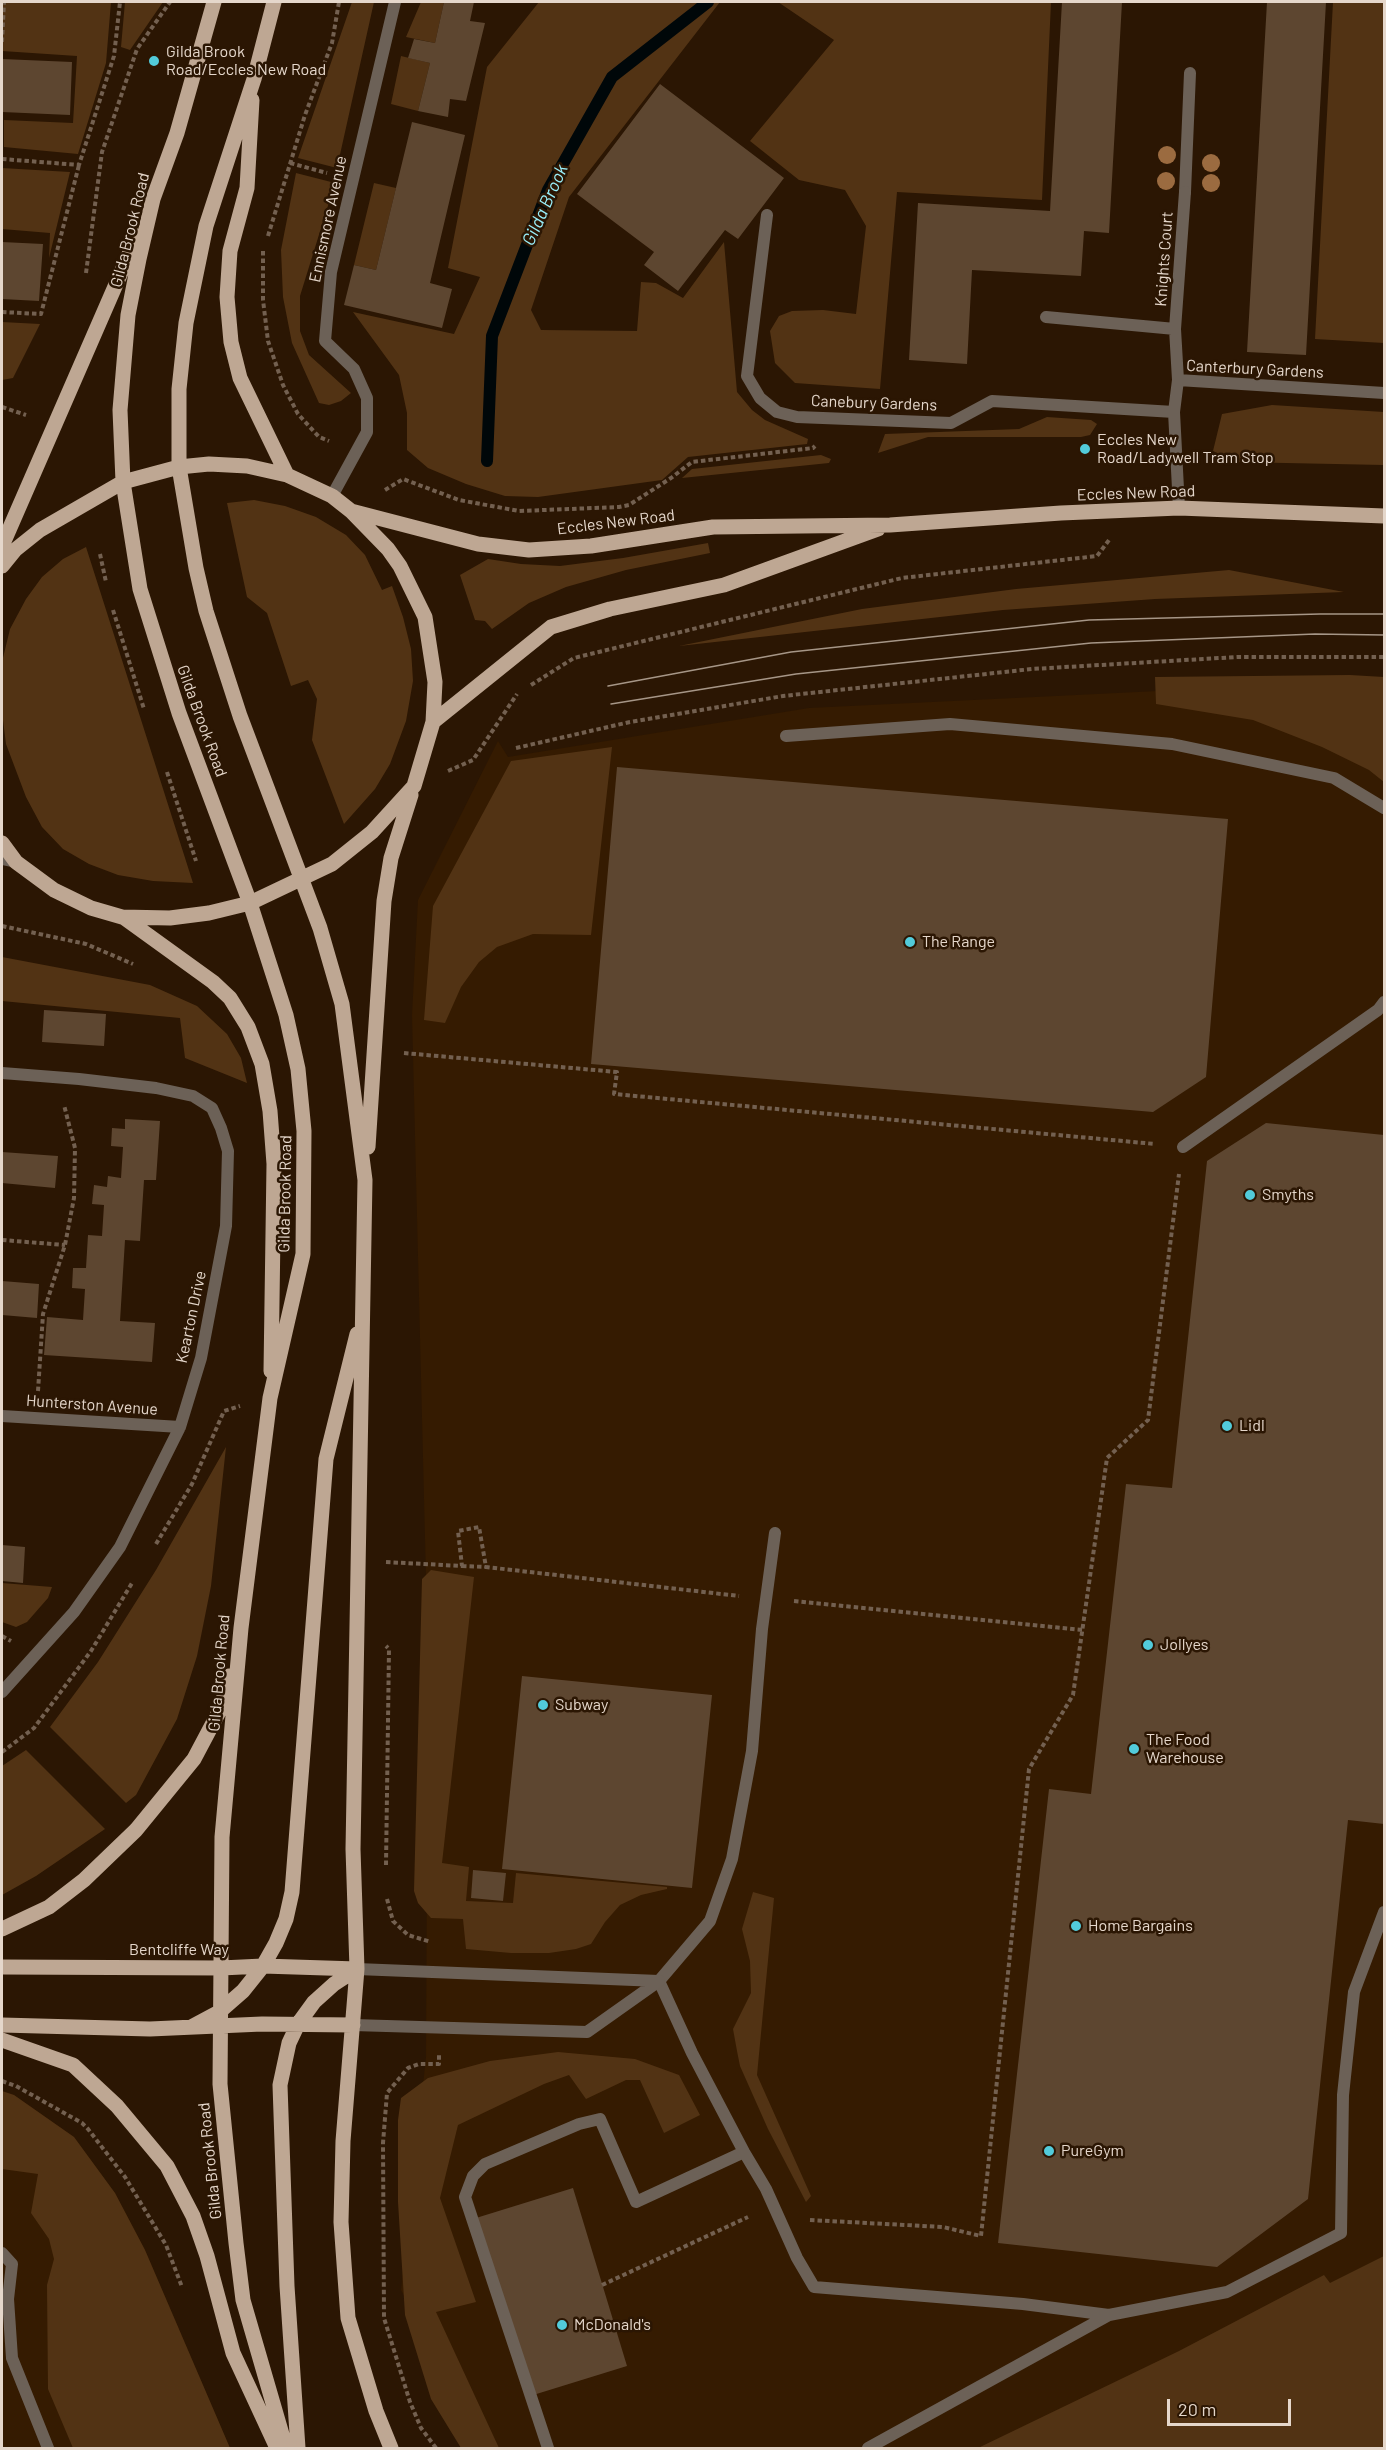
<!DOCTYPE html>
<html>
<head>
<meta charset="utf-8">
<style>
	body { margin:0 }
	#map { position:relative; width:1386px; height:2450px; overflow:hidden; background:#2b1603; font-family:Barlow,sans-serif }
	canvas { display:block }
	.frame { position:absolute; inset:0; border:3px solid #e5d7cb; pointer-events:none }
	.scale { position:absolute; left:1167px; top:2399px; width:124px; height:27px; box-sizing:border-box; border:3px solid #e5d7cb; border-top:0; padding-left:8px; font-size:18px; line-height:21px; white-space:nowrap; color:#e5d7cb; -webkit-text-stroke:4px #2b1603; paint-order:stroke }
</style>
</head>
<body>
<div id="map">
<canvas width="1386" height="2450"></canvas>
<div class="frame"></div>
<div class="scale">20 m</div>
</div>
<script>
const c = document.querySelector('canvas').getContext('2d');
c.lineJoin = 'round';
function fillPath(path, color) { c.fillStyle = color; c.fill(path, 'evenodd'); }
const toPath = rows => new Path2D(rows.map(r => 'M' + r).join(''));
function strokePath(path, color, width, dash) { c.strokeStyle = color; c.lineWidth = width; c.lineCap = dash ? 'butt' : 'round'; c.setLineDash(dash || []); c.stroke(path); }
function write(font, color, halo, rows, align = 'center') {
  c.font = font + ' Barlow,sans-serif'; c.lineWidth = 5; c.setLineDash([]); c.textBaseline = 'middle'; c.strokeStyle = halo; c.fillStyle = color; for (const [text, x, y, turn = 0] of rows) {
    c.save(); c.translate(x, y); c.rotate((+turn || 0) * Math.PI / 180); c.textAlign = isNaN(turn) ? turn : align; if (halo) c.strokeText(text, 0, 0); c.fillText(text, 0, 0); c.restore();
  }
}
const built = toPath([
	[1384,678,1384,2269,1018,2448,484,2448,401,2290,426,2057,428,1659,412,1015,418,900,498,741,508,757,809,708,1220,688],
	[2,2091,14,2095,74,2137,115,2193,145,2250,230,2448,2,2448]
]);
const green = toPath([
	[2,2,111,2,106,63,78,154,4,147,4,120,73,123,77,56,2,51],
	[125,2,163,2,130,50,121,47],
	[352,2,374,2,337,168,298,158],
	[421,2,444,2,435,43,406,37],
	[539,2,720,2,569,197,531,310,541,330,637,331,641,282,656,283,683,298,724,242,737,392,752,410,765,420,808,439,807,444,688,457,662,480,538,497,505,496,466,484,428,468,407,450,407,413,399,375,353,312,454,334,480,277,448,268,487,67],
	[778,2,1051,2,1042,200,897,192,880,389,795,383,775,363,770,331,779,316,792,311,823,310,856,314,866,226,845,190,799,180,750,141,834,40],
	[1333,2,1384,2,1384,343,1315,339],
	[401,56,430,63,418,111,391,104],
	[2,168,70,172,49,258,50,233,2,229],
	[296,173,335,183,300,296,300,331,309,355,351,393,341,401,329,405,319,403,292,343,283,297,281,250],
	[374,183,396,188,376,270,354,265],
	[2,322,40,324,13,378,2,380],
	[1272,405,1384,412,1384,465,1236,462,1213,451,1222,414],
	[1047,417,1091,420,1097,424,1090,435,1081,437,928,437,878,453,885,434,1019,429],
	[821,455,831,459,829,463,682,478,692,469],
	[254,500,285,506,316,517,346,535,365,555,382,590,392,586,403,617,411,649,413,681,406,721,390,764,375,789,344,824,312,740,317,699,308,680,291,686,267,613,247,597,227,503],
	[708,543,710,553,626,570,566,587,529,603,492,629,485,621,475,620,460,575,488,559,521,564,560,566,623,558],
	[86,547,193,883,153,881,118,875,89,864,63,849,42,827,26,797,6,744,2,712,2,662,10,629,26,599,42,577,63,559],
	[1229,570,1344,592,1155,599,1003,610,679,646,862,609,1016,589],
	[1350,675,1384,677,1384,782,1369,770,1322,747,1253,720,1156,704,1155,677],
	[612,747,591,935,533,934,497,947,479,962,461,987,445,1023,424,1020,433,906,511,761],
	[2,957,150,985,197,1006,227,1034,241,1058,247,1083,185,1058,180,1018,2,1001],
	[226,1447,211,1586,197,1656,177,1719,136,1795,126,1803,50,1727,98,1662,156,1570],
	[431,1570,474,1577,442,1863,469,1867,466,1901,513,1903,516,1873,667,1887,667,1889,641,1895,620,1905,605,1922,591,1944,576,1949,549,1953,511,1953,466,1949,463,1919,431,1918,418,1903,414,1891,422,1579],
	[2,1583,52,1587,48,1598,27,1622,16,1627,2,1622],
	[26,1750,105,1829,36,1876,2,1895,2,1766],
	[753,1892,774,1898,757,2075,811,2196,806,2202,768,2129,740,2066,737,2051,733,2029,751,1993,750,1961,742,1929],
	[558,2052,635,2059,679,2075,700,2115,664,2133,640,2080,626,2080,586,2099,569,2075,544,2084,458,2125,440,2198,476,2302,436,2312,499,2448,461,2448,431,2399,405,2315,398,2202,398,2120,401,2098,428,2078,490,2061],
	[2,2091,14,2095,74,2137,115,2193,145,2250,230,2448,73,2448,48,2389,47,2285,54,2259,49,2239,31,2213,38,2174,2,2169],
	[1384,2256,1384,2448,978,2448,1179,2351,1324,2275,1330,2283]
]);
const stream = toPath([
	[487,461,492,336,548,190,612,77,708,2]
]);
const building = toPath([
	[444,2,474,2,470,21,485,23,466,101,450,99,448,117,418,111,430,63,408,58,414,39,435,43],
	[1062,2,1122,2,1109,233,1084,231,1081,276,972,270,967,364,909,360,918,203,1050,211],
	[1267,2,1326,2,1306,355,1247,352],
	[2,59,72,62,70,115,2,112],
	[660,84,784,178,738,239,725,230,678,291,644,265,654,252,577,194],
	[412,122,465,135,430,283,452,289,442,328,344,305,354,265,376,270],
	[2,242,43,244,39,301,2,299],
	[617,767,1228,819,1206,1077,1153,1112,591,1064],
	[44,1010,106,1014,104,1046,42,1042],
	[125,1119,160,1121,156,1180,144,1180,140,1241,125,1240,120,1321,155,1323,152,1362,44,1355,47,1317,83,1320,85,1289,72,1288,73,1268,86,1268,88,1235,102,1236,104,1205,92,1204,94,1185,107,1187,108,1176,121,1178,123,1147,111,1146,112,1128,125,1129],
	[1266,1123,1384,1135,1384,1824,1348,1820,1308,2199,1217,2267,998,2243,1049,1789,1091,1794,1126,1484,1172,1488,1207,1161],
	[2,1152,58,1156,55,1188,2,1183],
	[2,1281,39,1284,37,1318,2,1315],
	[2,1545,25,1547,23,1583,2,1581],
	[522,1676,712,1695,692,1888,502,1869],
	[473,1870,506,1873,503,1901,471,1898],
	[573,2188,627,2366,530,2396,476,2218]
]);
const path = toPath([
	[2,42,4,2],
	[2,159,79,165,114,56,120,2],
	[290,163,327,173],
	[268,236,305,115,332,43,339,2],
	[263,251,263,300,268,341,283,385,298,414,319,437,329,441],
	[86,273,102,152,137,49,170,2],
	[2,312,41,314,79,165],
	[2,407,26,415],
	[385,490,403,479,459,500,519,511,619,507,629,505,671,478,692,462,813,448,815,446],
	[100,554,106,582],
	[113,610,144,709],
	[531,685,574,658,902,578,1097,556,1109,540],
	[516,748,630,722,783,696,1032,669,1237,657,1384,657],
	[448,771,473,760,517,694],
	[167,772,196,861],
	[2,926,86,944,133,964],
	[404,1053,617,1072,614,1094,1155,1144],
	[2,1240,65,1245],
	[38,1391,43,1314,65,1245,74,1198,75,1148,64,1105],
	[156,1544,192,1484,224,1411,240,1406],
	[386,1562,462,1566,458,1531,479,1527,486,1567,739,1596],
	[462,1566,486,1567],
	[794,1601,1083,1630],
	[2,1636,11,1641],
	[2,1752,34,1728,91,1651,132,1583],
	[386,1865,389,1649,386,1646],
	[387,1899,393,1921,408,1935,431,1942],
	[2,2081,16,2086,82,2123,88,2129,125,2177,166,2245,182,2287],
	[810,2220,943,2227,981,2236,1029,1769,1073,1695,1107,1458,1148,1420,1179,1174],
	[602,2285,748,2217],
	[436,2448,421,2428,410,2402,384,2318,383,2143,387,2093,408,2068,419,2064,439,2064,439,2054]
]);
const service = toPath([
	[1185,192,1190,73],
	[786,736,950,724,1172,744,1334,778,1384,808],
	[775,1533,762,1629,752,1751,732,1859,710,1921,659,1981,692,2053,744,2152,766,2189,797,2258,814,2287,1023,2304,1109,2315,1227,2292,1341,2233,1343,2095,1354,1992,1384,1912],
	[2,2253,12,2264,8,2299,12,2358,48,2448],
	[548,2448,465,2197,473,2176,485,2164,579,2124,600,2119,636,2202,744,2152],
	[868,2448,1109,2315]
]);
const pedestrian = toPath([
	[1183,1147,1378,1010,1384,1002]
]);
const minor = toPath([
	[767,215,747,376,760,398,777,412,797,417,951,423,992,401,1174,412],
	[1046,317,1175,329],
	[1178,380,1175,329,1185,192],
	[332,496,367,432,367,398,354,369,325,341,331,272,395,2],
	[1179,508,1174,412,1178,380,1384,393],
	[2,859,16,862],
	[2,1073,79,1079,156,1088,193,1096,212,1108,221,1128,228,1151,226,1226,201,1358,180,1427,120,1547,74,1612,2,1692],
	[2,1416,180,1427],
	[357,1969,659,1981],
	[353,2025,587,2032,659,1981]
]);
const primary = toPath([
	[214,2,177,133,153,199,139,259,128,315,120,410,123,482,140,589,179,713,250,903,286,1015,298,1069,304,1131,303,1254,270,1398,241,1628,222,1837,220,2084,236,2243,243,2300,286,2448],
	[274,2,254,79,206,226,186,323,179,389,179,467,196,568,206,611,240,716,320,928,342,1004,365,1180,353,1849,357,1969,343,2141,341,2222,348,2318,376,2411,391,2448],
	[252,100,247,188,230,251,227,297,231,342,240,378,287,475],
	[351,511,478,544,529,550,591,546,713,527,890,525,1061,513,1179,508,1384,516],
	[2,546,137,236],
	[2,566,15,550,40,530,123,482,179,467,209,464,247,466,287,475,332,496,351,511,388,549,400,566,425,617,435,682,433,722,414,786,372,832,332,864,250,903,209,913,170,918,122,917,91,908,54,890,16,862,2,843],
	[433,722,551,627,610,609,724,585,878,529],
	[123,917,213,982,230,998,248,1027,262,1064,270,1111,274,1164,271,1371],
	[368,1147,384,901,391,858,411,795],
	[2,1929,49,1907,84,1880,136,1830,194,1759,221,1708,229,1676],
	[2,1967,221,1968,263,1966,357,1969],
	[2,2025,150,2029,262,2024,353,2025],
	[191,2027,219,2012,243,1991,263,1966,276,1943,286,1919,292,1892,326,1459,357,1334],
	[2,2040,73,2065,117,2106,167,2166,193,2216,207,2256,233,2353,277,2448],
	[298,2448,287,2286,280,2085,289,2043,298,2024,314,2002,334,1984,357,1969]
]);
const tram = toPath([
	[608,686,791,652,1089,620,1320,614,1384,614],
	[611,704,796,674,1091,643,1315,634,1384,635]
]);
const trees = [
	[1167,155],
	[1211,163],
	[1166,181],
	[1211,183]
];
const markers = [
	[154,61,6,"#52cbda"],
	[1085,449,6,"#52cbda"],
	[910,942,6,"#52cbda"],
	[1250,1195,6,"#52cbda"],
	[1227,1426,6,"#52cbda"],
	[1148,1645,6,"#52cbda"],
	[543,1705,6,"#52cbda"],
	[1134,1749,6,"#52cbda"],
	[1076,1926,6,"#52cbda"],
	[1049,2151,6,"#52cbda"],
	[562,2325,6,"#52cbda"]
];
const poiNames = [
	["Gilda Brook",166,52],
	["Road/Eccles New Road",166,70],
	["Eccles New",1097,440],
	["Road/Ladywell Tram Stop",1097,458],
	["The Range",922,942],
	["Smyths",1262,1195],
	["Lidl",1239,1426],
	["Jollyes",1160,1645],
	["Subway",555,1705],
	["The Food",1146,1740],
	["Warehouse",1146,1758],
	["Home Bargains",1088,1926],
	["PureGym",1061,2151],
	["McDonald's",574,2325]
];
const streetNames = [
	["Ennismore Avenue",328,219,-78],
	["Gilda Brook Road",130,230,-76],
	["Knights Court",1164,259,-86],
	["Canterbury Gardens",1255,369,3],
	["Canebury Gardens",874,403,2],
	["Eccles New Road",1136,493,-2],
	["Eccles New Road",616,522,-7],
	["Gilda Brook Road",202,721,70],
	["Gilda Brook Road",285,1194,-89],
	["Kearton Drive",191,1317,-78],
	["Hunterston Avenue",92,1405,4],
	["Gilda Brook Road",219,1673,-85],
	["Bentcliffe Way",179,1950],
	["Gilda Brook Road",210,2161,-96]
];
const waterNames = [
	["Gilda Brook",545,205,-66]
];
fillPath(built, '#351b01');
fillPath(green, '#523314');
strokePath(stream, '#000709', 12);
fillPath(building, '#5d4630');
strokePath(path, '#736050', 4, [4.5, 3]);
strokePath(service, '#6c6157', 12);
strokePath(pedestrian, '#6c6157', 12);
strokePath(minor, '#6c6157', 12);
strokePath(primary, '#bea793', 15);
strokePath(tram, '#a69687', 1.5);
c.fillStyle = '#9b6b40';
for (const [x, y] of trees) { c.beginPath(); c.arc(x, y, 9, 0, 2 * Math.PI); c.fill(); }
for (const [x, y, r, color] of markers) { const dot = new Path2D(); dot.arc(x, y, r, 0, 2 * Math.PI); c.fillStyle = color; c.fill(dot); strokePath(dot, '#2b1603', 2); }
write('16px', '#e5d7cb', '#2b1603', poiNames, 'left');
write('16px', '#e5d7cb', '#2b1603', streetNames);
write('italic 18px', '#9af1fc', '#2b1603', waterNames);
</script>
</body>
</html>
